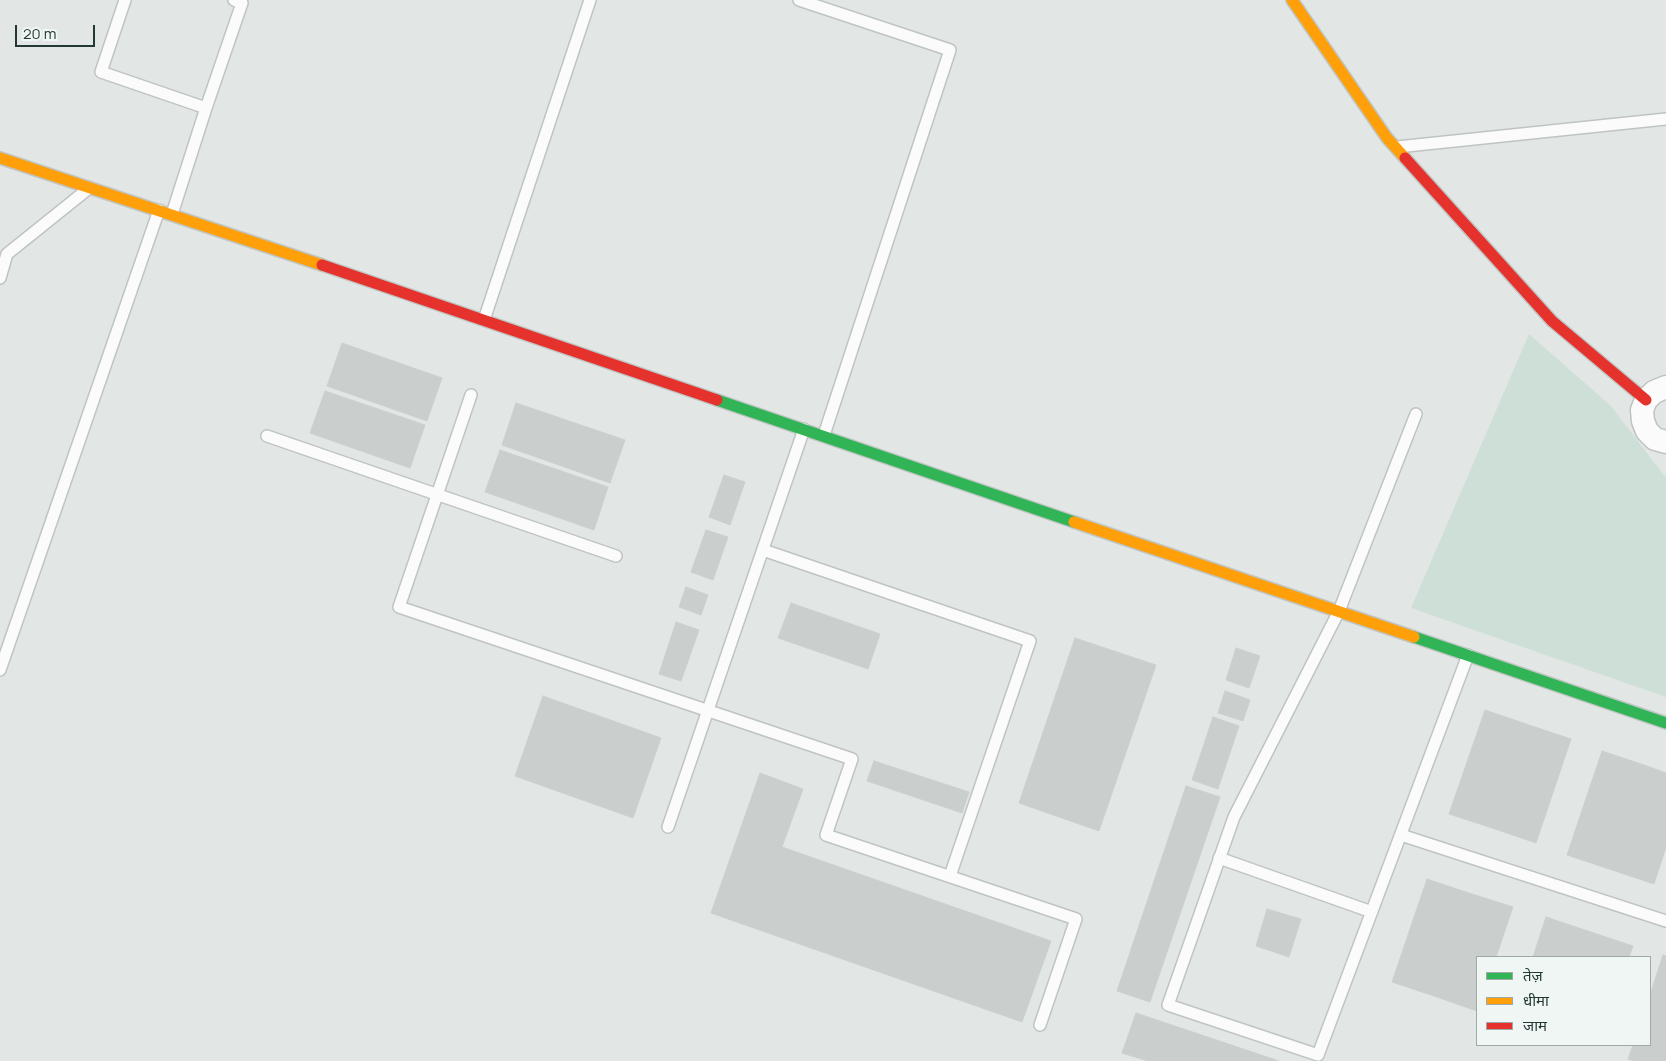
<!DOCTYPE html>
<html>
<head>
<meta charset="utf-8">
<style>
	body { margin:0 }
	#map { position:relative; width:1666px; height:1061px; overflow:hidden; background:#e2e7e6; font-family:Manrope,"Noto Sans Devanagari",sans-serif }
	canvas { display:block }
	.legend { position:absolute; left:1476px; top:956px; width:175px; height:90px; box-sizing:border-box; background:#f0f6f4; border:1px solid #9eaaa8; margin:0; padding:6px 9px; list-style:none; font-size:15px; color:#233835 }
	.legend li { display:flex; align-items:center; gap:10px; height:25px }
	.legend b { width:25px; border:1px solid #9eaaa8 }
	.scale { position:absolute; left:15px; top:25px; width:80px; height:22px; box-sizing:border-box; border:2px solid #233835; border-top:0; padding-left:6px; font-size:15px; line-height:18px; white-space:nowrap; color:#233835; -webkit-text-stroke:4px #f0f6f4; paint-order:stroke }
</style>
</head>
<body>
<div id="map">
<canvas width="1666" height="1061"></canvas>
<ul class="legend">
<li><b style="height:6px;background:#30b455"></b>तेज़</li>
<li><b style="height:6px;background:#ff9f0a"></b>धीमा</li>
<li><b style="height:6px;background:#e5322d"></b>जाम</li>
</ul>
<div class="scale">20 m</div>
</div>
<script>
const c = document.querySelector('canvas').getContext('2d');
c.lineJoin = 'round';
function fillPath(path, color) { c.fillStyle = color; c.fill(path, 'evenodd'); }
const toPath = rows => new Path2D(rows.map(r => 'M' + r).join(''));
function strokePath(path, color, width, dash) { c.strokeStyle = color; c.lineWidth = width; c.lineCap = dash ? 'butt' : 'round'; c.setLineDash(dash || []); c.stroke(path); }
const green = toPath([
	[1529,334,1611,406,1666,478,1666,697,1411,608]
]);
const building = toPath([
	[342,343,442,378,427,421,327,386,342,343],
	[325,391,425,425,410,468,310,433,325,391],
	[516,403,625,440,610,483,502,445,516,403],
	[500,450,608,487,594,530,485,492,500,450],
	[724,475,745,482,730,525,709,517,724,475],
	[706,530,728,537,713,580,691,572,706,530],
	[686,587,708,595,701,615,679,607,686,587],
	[791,603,880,634,868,669,778,638,791,603],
	[676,622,699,630,681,681,659,674,676,622],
	[1075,638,1156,665,1099,831,1019,803,1075,638],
	[1236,648,1260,656,1249,688,1226,680,1236,648],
	[1225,691,1250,700,1243,721,1218,713,1225,691],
	[543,696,661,738,633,818,515,776,543,696],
	[1485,710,1526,724,1492,828,1449,814,1485,710],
	[1213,717,1239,726,1218,789,1192,780,1213,717],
	[1526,724,1571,739,1536,843,1492,828,1526,724],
	[1602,751,1644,765,1609,869,1567,855,1602,751],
	[874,761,969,792,962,813,867,781,874,761],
	[1644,765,1666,773,1666,847,1654,884,1609,869,1644,765],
	[760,773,803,789,782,847,1051,941,1022,1022,711,913,760,773],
	[1186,786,1220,797,1150,1002,1117,991,1186,786],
	[1427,879,1469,893,1434,996,1392,982,1427,879],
	[1469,893,1513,907,1496,957,1477,957,1477,1011,1434,996,1469,893],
	[1267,909,1301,919,1289,957,1256,946,1267,909],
	[1546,917,1588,931,1579,957,1533,957,1546,917],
	[1588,931,1633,946,1629,957,1579,957,1588,931],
	[1663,955,1666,956,1666,1061,1634,1061,1628,1059,1633,1045,1650,1045,1650,995,1663,955],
	[1136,1013,1279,1061,1148,1061,1122,1053,1136,1013]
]);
const lane = toPath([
	[125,0,101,72,206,108,242,3,234,0],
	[799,0,950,50,824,435],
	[1397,147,1666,119],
	[172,214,206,108],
	[0,278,7,254,88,189],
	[484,320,590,0],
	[471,395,399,607,852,759,826,835,1076,919,1040,1025],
	[1416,414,1339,611,1234,817,1168,1005,1318,1055,1468,655],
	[267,436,616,556],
	[763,550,1030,641,950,876],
	[0,670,159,210],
	[668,827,804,429],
	[1401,835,1666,921],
	[1219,858,1372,912]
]);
const street = toPath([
	[1666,387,1654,392,1646,400,1642,410,1643,421,1647,431,1655,439,1666,442]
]);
const fast = toPath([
	[717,400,1074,522],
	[1414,637,1666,723]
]);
const slow = toPath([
	[1292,0,1387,138,1405,158],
	[0,158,322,265],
	[1074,522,1414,637]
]);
const jam = toPath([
	[1405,158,1552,321,1646,400],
	[322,265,717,400]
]);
fillPath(green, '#cddfd6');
fillPath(building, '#cacecd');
strokePath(building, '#cbd0cf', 1);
strokePath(lane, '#bfc4c3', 14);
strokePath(street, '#bfc4c3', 25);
strokePath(fast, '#bfc5c3', 14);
strokePath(slow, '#bfc5c3', 14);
strokePath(jam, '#bfc5c3', 14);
strokePath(lane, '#fbfbfb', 11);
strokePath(street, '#fbfbfb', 22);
strokePath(fast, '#30b455', 11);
strokePath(slow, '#ff9f0a', 11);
strokePath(jam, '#e5322d', 11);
</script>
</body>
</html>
